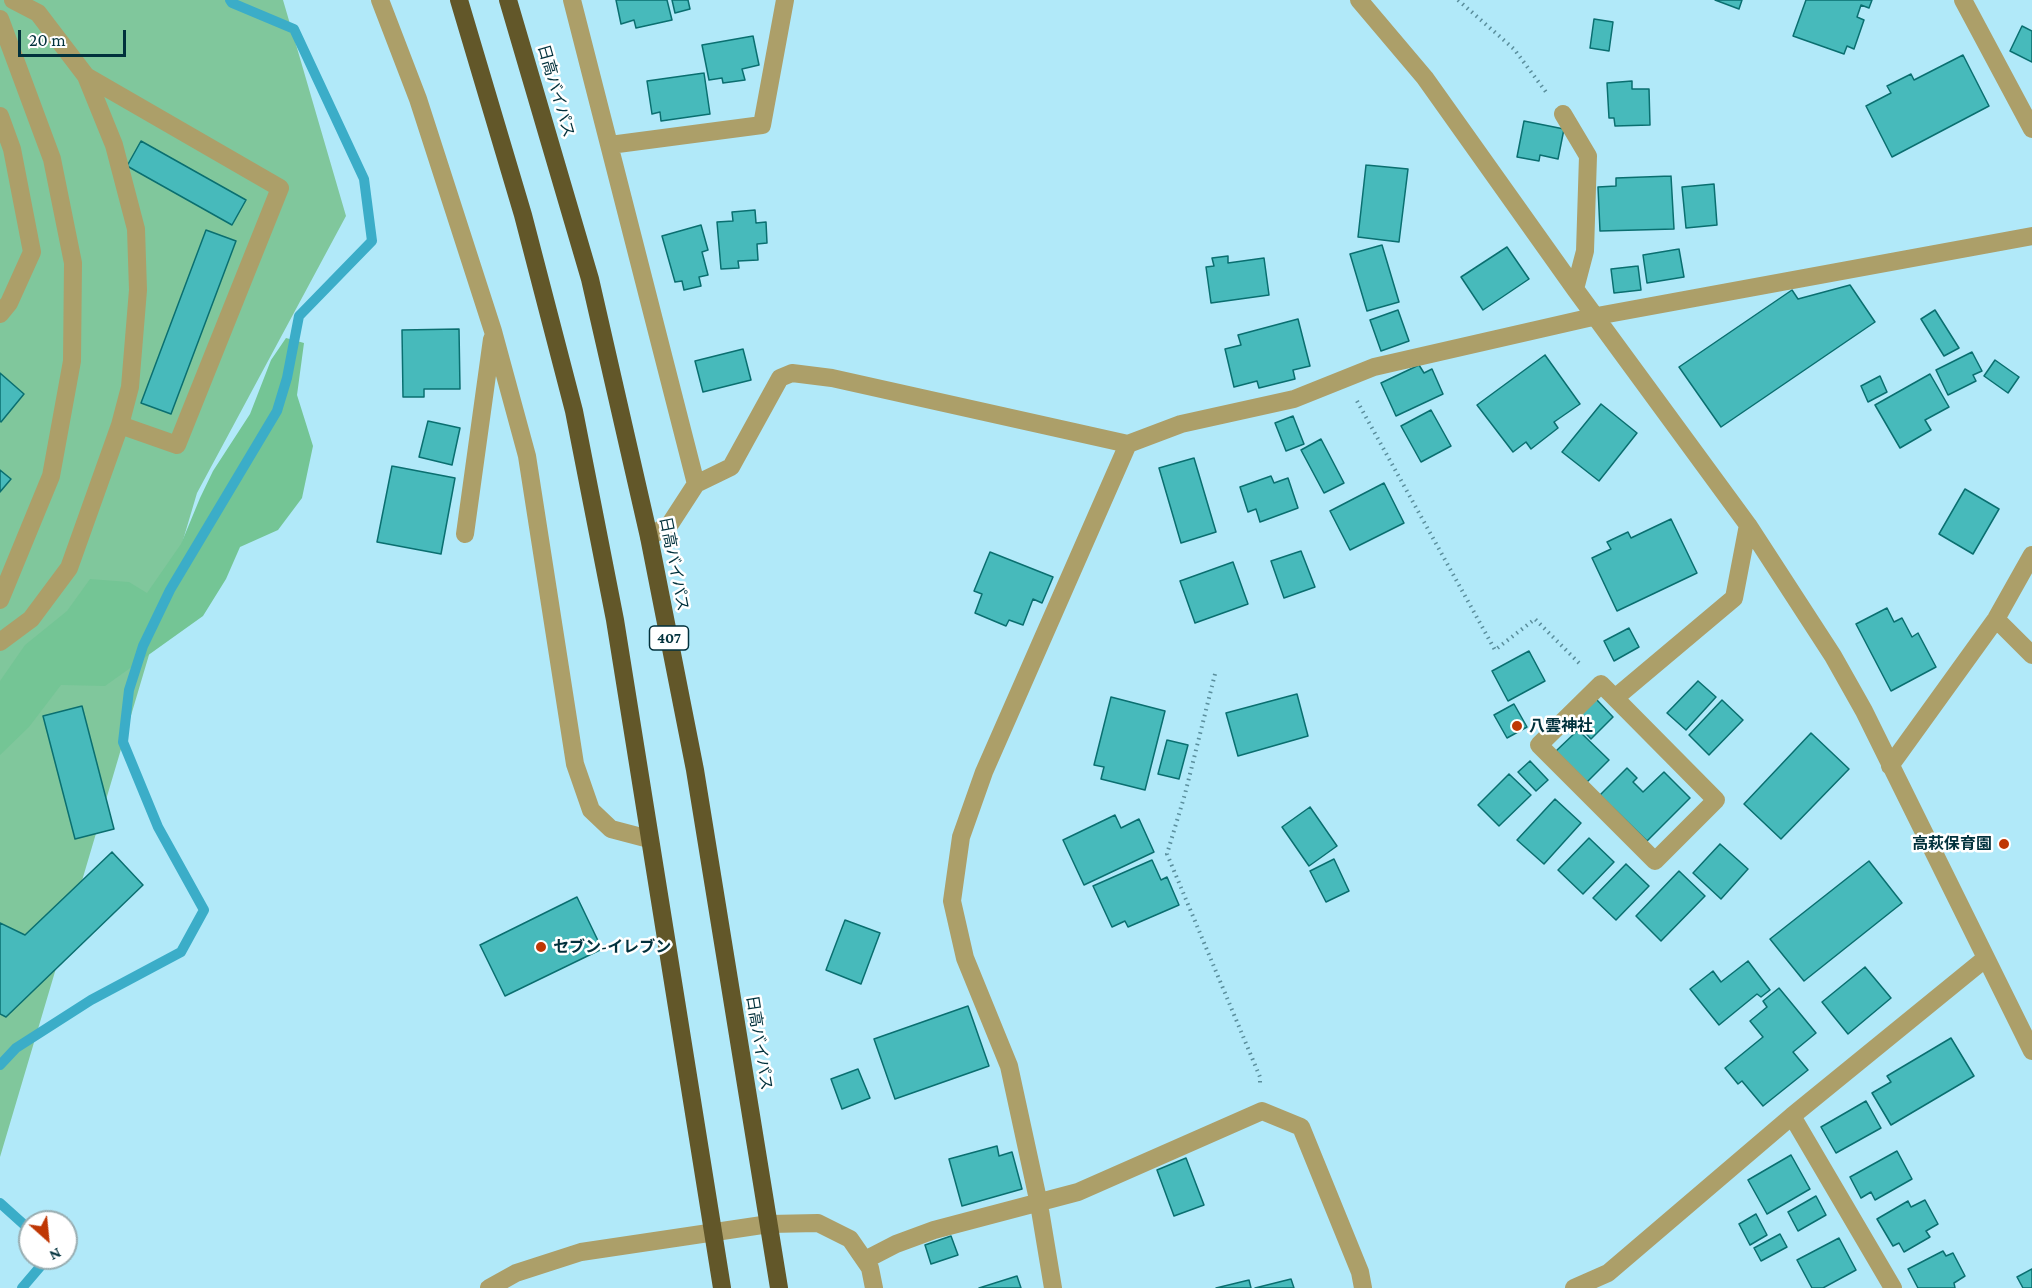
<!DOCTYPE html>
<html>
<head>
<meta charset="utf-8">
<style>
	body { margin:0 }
	#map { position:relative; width:2032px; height:1288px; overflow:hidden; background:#b1e9f9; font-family:"Crimson Pro",serif }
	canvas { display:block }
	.north { position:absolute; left:18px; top:1210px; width:60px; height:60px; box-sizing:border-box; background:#fff; border:2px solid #99adb1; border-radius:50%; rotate:153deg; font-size:16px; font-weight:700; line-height:24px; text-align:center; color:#01313c }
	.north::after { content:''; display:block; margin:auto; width:21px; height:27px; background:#bf3704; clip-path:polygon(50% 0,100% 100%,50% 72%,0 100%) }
	.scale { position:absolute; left:18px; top:30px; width:108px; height:27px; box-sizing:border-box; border:3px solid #01313c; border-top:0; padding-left:8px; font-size:18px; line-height:21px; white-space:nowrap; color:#01313c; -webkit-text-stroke:4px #fff; paint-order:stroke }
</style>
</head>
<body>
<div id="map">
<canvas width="2032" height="1288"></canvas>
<div class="north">N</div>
<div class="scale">20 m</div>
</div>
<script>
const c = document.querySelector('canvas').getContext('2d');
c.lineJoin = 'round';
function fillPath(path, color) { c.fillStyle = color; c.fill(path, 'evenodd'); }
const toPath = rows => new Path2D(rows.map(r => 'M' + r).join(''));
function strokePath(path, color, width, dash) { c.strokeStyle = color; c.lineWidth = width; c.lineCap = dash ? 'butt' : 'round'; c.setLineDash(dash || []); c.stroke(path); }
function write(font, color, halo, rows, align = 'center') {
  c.font = font + ' "Crimson Pro","Noto Sans JP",serif'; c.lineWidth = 5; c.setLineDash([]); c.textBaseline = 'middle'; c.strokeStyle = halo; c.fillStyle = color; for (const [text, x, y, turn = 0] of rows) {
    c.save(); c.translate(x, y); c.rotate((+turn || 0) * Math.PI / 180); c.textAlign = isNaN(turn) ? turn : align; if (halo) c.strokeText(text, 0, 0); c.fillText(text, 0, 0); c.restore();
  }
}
const green = toPath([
	[0,0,283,0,346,216,197,493,0,1157]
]);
const forest = toPath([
	[286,338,304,343,297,395,313,446,302,498,278,530,240,547,226,579,203,616,105,686,61,685,29,727,0,755,0,681,25,645,67,611,90,579,129,582,147,593,181,544,200,498,213,471,250,414,271,360]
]);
const stream = toPath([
	[0,1065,16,1048,91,1000,181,952,204,910,158,827,123,742,129,690,143,646,170,590,277,411,287,378,299,316,372,241,364,179,294,29,232,3,230,0],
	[0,1203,30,1230],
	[22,1288,45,1261,44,1258]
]);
const building = toPath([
	[616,0,667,0,672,20,636,28,634,20,621,24,616,0],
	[672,0,688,0,690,9,675,13,672,0],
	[1715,0,1742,0,1739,9,1715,0],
	[1806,0,1872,0,1869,8,1861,5,1857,17,1864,20,1854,49,1847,46,1844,54,1793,36,1806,0],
	[1594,19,1613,22,1609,51,1590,48,1594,19],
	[2022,26,2032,31,2032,62,2010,51,2022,26],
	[753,36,759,65,742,69,745,80,723,83,722,78,709,80,702,45,753,36],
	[1963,55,1989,106,1892,157,1866,106,1891,93,1887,86,1911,74,1914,80,1963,55],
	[704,73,710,114,661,121,660,112,652,114,647,81,704,73],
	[1632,81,1632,89,1649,89,1650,125,1615,126,1614,118,1609,118,1607,83,1632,81],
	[1524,121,1564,129,1558,159,1540,155,1539,161,1517,157,1524,121],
	[141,141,246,200,232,225,127,166,141,141],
	[1366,165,1408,169,1399,242,1358,237,1366,165],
	[1671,176,1674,229,1600,231,1598,187,1616,186,1616,178,1671,176],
	[1714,184,1717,225,1686,228,1682,187,1714,184],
	[755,210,756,223,766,222,767,243,757,244,758,260,738,261,739,268,721,269,717,222,733,221,732,212,755,210],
	[701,225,708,250,702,252,708,275,699,277,701,286,684,290,682,281,675,282,662,236,701,225],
	[206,230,236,241,171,414,141,403,206,230],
	[1382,245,1399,302,1367,311,1350,254,1382,245],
	[1507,247,1529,279,1483,310,1461,277,1507,247],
	[1679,249,1684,277,1647,283,1643,255,1679,249],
	[1228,256,1228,263,1264,258,1269,295,1211,303,1206,267,1214,266,1212,258,1228,256],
	[1638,266,1641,290,1614,293,1611,269,1638,266],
	[1850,285,1875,322,1721,427,1679,367,1792,290,1798,299,1850,285],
	[1398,310,1409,341,1381,351,1370,320,1398,310],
	[1935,310,1959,348,1944,356,1921,319,1935,310],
	[1298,319,1310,366,1293,370,1295,379,1259,388,1257,381,1234,387,1225,349,1241,345,1238,335,1298,319],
	[459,329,460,389,424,389,424,397,403,397,402,330,459,329],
	[743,349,751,380,703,392,695,361,743,349],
	[1972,352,1982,371,1973,375,1976,381,1948,395,1936,370,1972,352],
	[1545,355,1580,404,1554,422,1558,428,1531,449,1526,442,1513,452,1477,405,1545,355],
	[1995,360,2019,377,2008,393,1984,376,1995,360],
	[1419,365,1424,373,1432,369,1443,394,1396,416,1381,383,1419,365],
	[0,373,24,394,1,422,0,421,0,373],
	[1930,374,1949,407,1925,420,1931,430,1900,448,1875,405,1930,374],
	[1880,376,1887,392,1868,402,1861,386,1880,376],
	[1601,404,1637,433,1599,481,1562,452,1601,404],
	[1431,410,1451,446,1421,462,1401,426,1431,410],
	[1293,416,1304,444,1286,451,1275,423,1293,416],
	[428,421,460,428,452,465,419,457,428,421],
	[1321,439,1344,483,1324,493,1301,450,1321,439],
	[1194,458,1216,532,1181,543,1159,468,1194,458],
	[392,466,455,478,441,554,377,542,392,466],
	[0,470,11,479,0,492,0,470],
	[1271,476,1274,483,1288,478,1298,508,1260,522,1256,509,1248,512,1240,487,1271,476],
	[1384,483,1404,523,1350,550,1330,511,1384,483],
	[1965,489,1999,509,1973,554,1939,534,1965,489],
	[1671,519,1697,573,1617,611,1592,558,1611,549,1607,542,1628,532,1631,538,1671,519],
	[1301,551,1315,587,1284,598,1271,561,1301,551],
	[990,552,1053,577,1042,603,1033,599,1023,625,1009,620,1006,626,975,613,982,594,974,591,990,552],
	[1233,562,1248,604,1195,623,1180,581,1233,562],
	[1887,608,1894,622,1902,618,1912,637,1918,633,1936,667,1891,691,1856,624,1887,608],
	[1629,628,1639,647,1614,661,1604,641,1629,628],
	[1529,651,1545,681,1508,701,1492,671,1529,651],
	[1698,681,1716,697,1686,730,1667,713,1698,681],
	[1297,694,1308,736,1238,756,1226,713,1297,694],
	[1111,697,1165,711,1145,790,1101,779,1104,767,1094,765,1111,697],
	[1596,699,1613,717,1591,739,1574,721,1596,699],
	[1722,700,1743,720,1709,755,1689,735,1722,700],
	[1514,704,1527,727,1507,738,1494,715,1514,704],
	[82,706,114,829,75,839,43,716,82,706],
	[1578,730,1609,760,1587,782,1556,751,1578,730],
	[1811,733,1849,769,1781,839,1744,804,1811,733],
	[1167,740,1188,745,1179,779,1158,774,1167,740],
	[1530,761,1548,780,1536,791,1518,772,1530,761],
	[1627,768,1637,778,1633,782,1643,792,1664,772,1690,798,1647,841,1600,795,1627,768],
	[1509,774,1531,795,1499,826,1478,805,1509,774],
	[1555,799,1581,823,1544,864,1517,840,1555,799],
	[1310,807,1337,846,1309,866,1282,827,1310,807],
	[1115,815,1121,828,1139,819,1154,852,1084,885,1063,840,1115,815],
	[1589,838,1614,862,1583,894,1558,870,1589,838],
	[1720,844,1748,869,1721,899,1693,873,1720,844],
	[112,852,143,885,6,1017,0,1014,0,923,25,935,112,852],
	[1334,859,1349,891,1326,902,1310,871,1334,859],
	[1152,860,1161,880,1167,877,1179,905,1128,927,1125,921,1112,927,1093,886,1152,860],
	[1869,861,1902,903,1804,981,1770,939,1869,861],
	[1626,864,1649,886,1616,920,1593,898,1626,864],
	[1679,871,1705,896,1661,941,1636,916,1679,871],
	[577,897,602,949,505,996,480,945,577,897],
	[845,920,880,933,861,984,826,970,845,920],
	[1748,961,1770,990,1761,997,1757,994,1719,1025,1690,989,1713,971,1721,982,1748,961],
	[1865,967,1891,998,1848,1034,1822,1002,1865,967],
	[1779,988,1816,1033,1793,1052,1808,1070,1763,1106,1742,1081,1738,1084,1725,1068,1763,1037,1750,1021,1767,1007,1763,1001,1779,988],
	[968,1006,989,1066,895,1099,874,1039,968,1006],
	[1951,1038,1974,1076,1891,1125,1872,1093,1891,1082,1887,1076,1951,1038],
	[858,1069,870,1098,842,1109,831,1079,858,1069],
	[1866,1101,1881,1128,1836,1153,1821,1127,1866,1101],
	[997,1146,999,1156,1012,1152,1022,1189,962,1206,949,1159,997,1146],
	[1897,1151,1912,1179,1875,1200,1871,1192,1861,1198,1850,1177,1897,1151],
	[1791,1155,1810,1189,1767,1214,1748,1180,1791,1155],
	[1186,1158,1204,1205,1174,1216,1157,1170,1186,1158],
	[1816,1196,1826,1215,1798,1231,1788,1212,1816,1196],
	[1925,1200,1938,1224,1926,1231,1930,1237,1904,1252,1899,1243,1893,1246,1877,1219,1908,1201,1911,1207,1925,1200],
	[1756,1214,1767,1235,1750,1245,1739,1224,1756,1214],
	[1780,1234,1787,1247,1761,1261,1754,1248,1780,1234],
	[951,1236,958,1255,931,1264,925,1245,951,1236],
	[1839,1238,1856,1270,1823,1288,1812,1288,1797,1260,1839,1238],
	[1943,1251,1946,1256,1953,1253,1965,1276,1954,1283,1955,1288,1918,1288,1908,1269,1943,1251],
	[2032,1269,2032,1288,2023,1288,2017,1277,2032,1269],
	[1017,1276,1021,1288,979,1288,1017,1276],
	[1291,1279,1294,1288,1255,1288,1291,1279],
	[1249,1280,1251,1288,1216,1288,1249,1280]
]);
const path = toPath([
	[1458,0,1514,49,1546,92],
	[1357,401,1495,650,1535,619,1581,665],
	[1215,674,1185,794,1167,854,1260,1077,1260,1083]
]);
const minor = toPath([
	[13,0,38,13,86,76,280,188,177,445,120,425,130,387,138,290,136,229,114,145,86,76],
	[380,0,418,99,493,331,527,456,575,764,591,810,611,829,649,839],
	[572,0,696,484,670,524,649,537],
	[1359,0,1425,78,1575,289,1748,525,1833,656,1864,711,2032,1051],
	[1963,0,2032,129],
	[0,19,52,159,73,263,72,361,51,476,0,600],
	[1563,114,1588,156,1585,251,1575,289],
	[0,116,12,149,32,252,9,303,0,314],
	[610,145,762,125,785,0],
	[696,484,731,467,780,378,792,373,832,378,1128,444],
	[465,534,492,339],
	[1996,619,2032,655],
	[0,642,31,619,69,568,120,425],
	[1615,698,1716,800,1655,861,1539,745,1601,684,1615,698,1734,598,1748,525],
	[1890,766,1996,619,2032,555],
	[1792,1116,1893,1288],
	[865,1260,896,1244,934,1230,1078,1192,1262,1111,1301,1127,1360,1272,1363,1288],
	[489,1288,516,1273,581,1252,769,1224,818,1223,850,1239,870,1268,874,1288],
	[1053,1288,1039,1204,1009,1066,965,958,952,901,961,837,984,772,1128,444,1181,424,1294,399,1374,367,1597,316,2032,236],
	[1574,1288,1608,1273,1792,1116,1986,958]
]);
const highway = toPath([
	[459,0,523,215,574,411,615,620,722,1288],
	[508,0,590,279,649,537,695,770,779,1288]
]);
const markers = [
	[1517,726,6,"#bf3704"],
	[2004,844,6,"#bf3704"],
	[541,947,6,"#bf3704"]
];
const shields = [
	[669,638,39]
];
const shieldNames = [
	["407",669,638]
];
const streetNames = [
	["日高バイパス",556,91,74],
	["日高バイパス",674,564,79],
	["日高バイパス",759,1043,81]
];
const poiNames = [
	["八雲神社",1529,726],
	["高萩保育園",1992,844,"right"],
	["セブン-イレブン",553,947]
];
fillPath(green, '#80c79c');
fillPath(forest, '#74c595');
strokePath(stream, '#3badc8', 10);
fillPath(building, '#47babb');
strokePath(building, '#0a6f70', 1.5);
strokePath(path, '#5a8e9c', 4, [1.5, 4.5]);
strokePath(minor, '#ac9f69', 18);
strokePath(highway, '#625729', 18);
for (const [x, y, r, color] of markers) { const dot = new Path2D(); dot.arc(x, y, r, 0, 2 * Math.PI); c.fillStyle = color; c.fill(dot); strokePath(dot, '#fff', 2); }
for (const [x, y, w] of shields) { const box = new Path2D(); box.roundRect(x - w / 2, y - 12, w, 24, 4.5); c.fillStyle = '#fff'; c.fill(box); strokePath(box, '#01313c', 1.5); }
write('bold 15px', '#01313c', null, shieldNames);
write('16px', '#01313c', '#fff', streetNames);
write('bold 16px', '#01313c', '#fff', poiNames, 'left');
</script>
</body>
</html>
